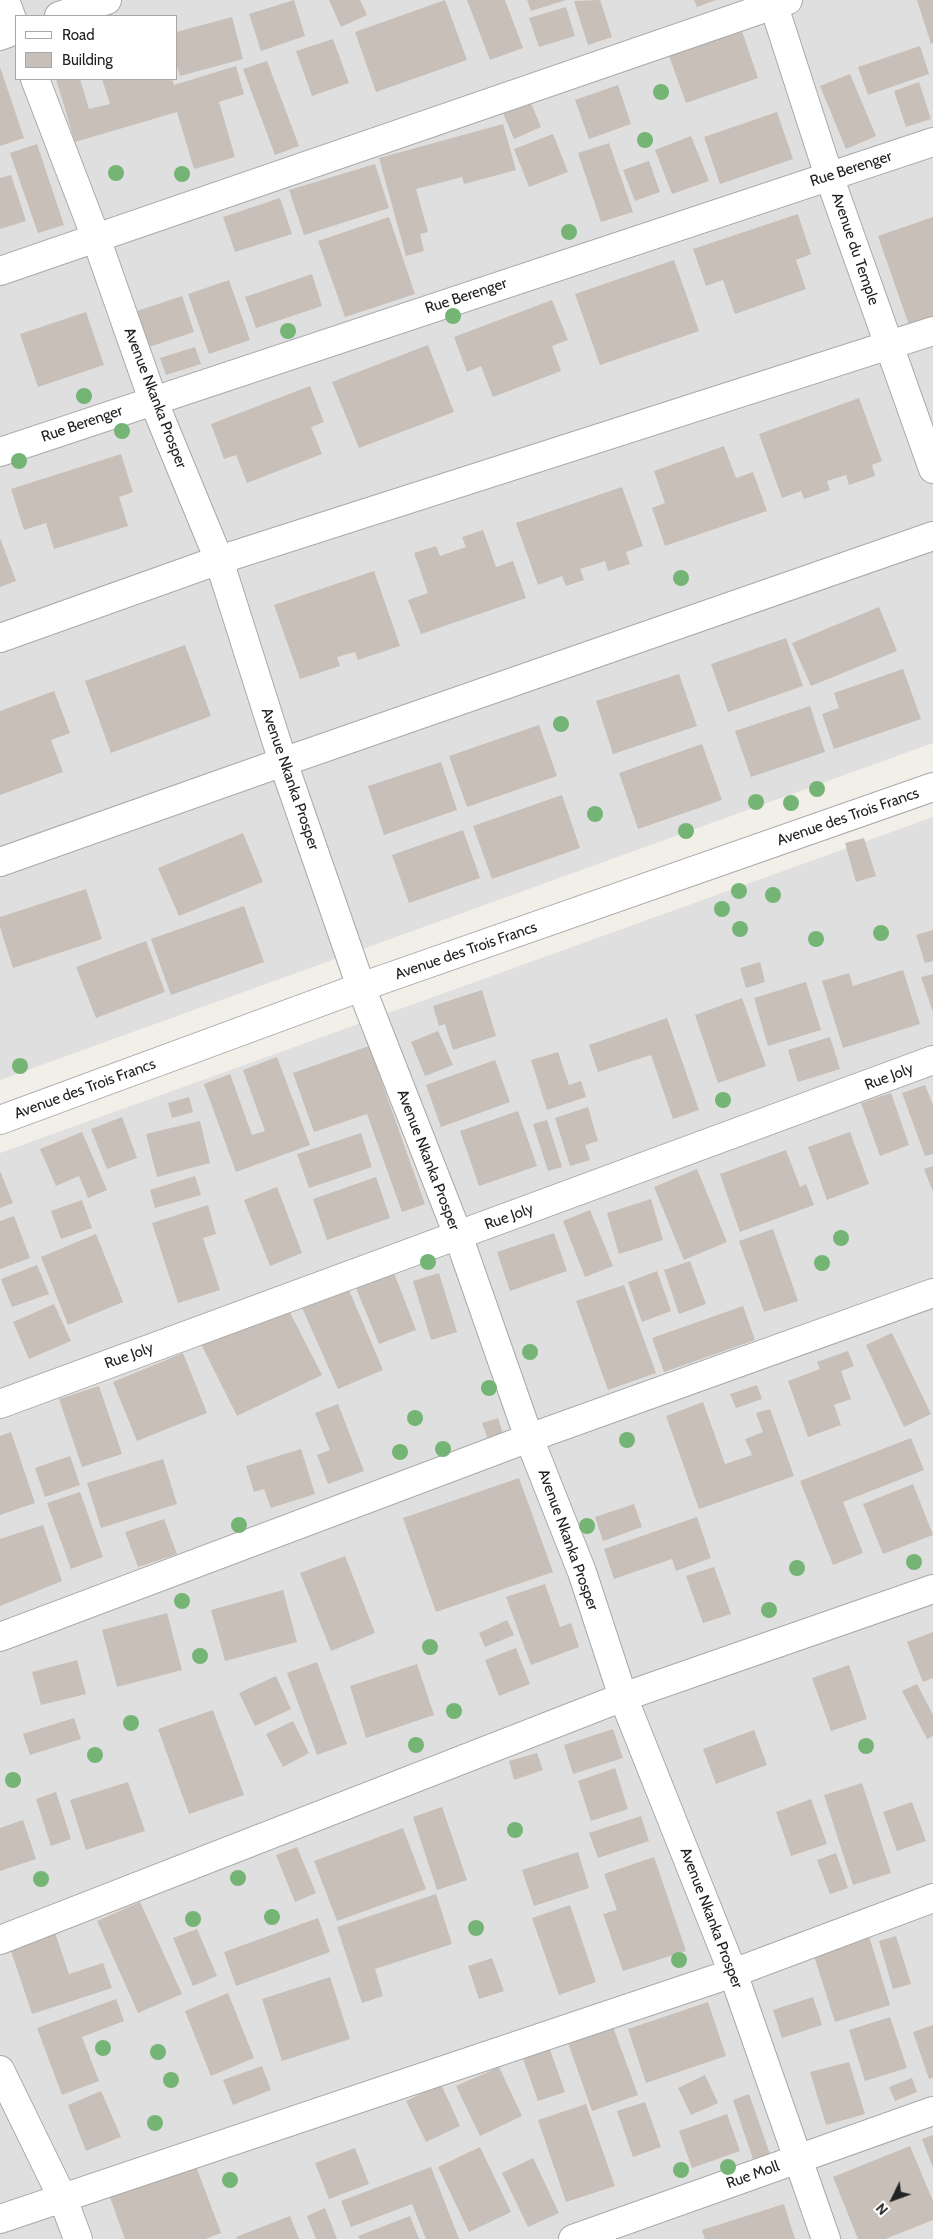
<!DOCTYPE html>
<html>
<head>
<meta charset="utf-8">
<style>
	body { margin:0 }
	#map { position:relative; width:933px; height:2239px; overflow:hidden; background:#f2efe9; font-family:Cabin,sans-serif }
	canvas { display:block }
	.legend { position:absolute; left:15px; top:15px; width:162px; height:65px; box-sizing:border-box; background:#fff; border:1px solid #a7a7a7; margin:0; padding:6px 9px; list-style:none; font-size:15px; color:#222 }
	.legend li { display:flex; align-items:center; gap:10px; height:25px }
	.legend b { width:25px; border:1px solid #a7a7a7 }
	.north { position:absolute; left:868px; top:2174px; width:50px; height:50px; -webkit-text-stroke:4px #fff; paint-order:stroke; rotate:228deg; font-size:14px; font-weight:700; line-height:20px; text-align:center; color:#222 }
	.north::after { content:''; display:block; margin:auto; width:18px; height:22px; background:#222; clip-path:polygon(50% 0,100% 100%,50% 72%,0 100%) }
</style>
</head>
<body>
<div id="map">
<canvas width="933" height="2239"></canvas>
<ul class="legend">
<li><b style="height:6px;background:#fff"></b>Road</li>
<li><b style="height:14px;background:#c7bfb8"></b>Building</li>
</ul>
<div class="north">N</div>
</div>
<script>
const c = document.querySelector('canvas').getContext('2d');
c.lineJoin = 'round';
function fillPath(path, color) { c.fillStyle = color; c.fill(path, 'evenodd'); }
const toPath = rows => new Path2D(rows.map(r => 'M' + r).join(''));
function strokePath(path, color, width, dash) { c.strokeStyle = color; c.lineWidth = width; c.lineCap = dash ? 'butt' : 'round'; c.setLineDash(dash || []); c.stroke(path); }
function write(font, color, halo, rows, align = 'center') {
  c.font = font + ' Cabin,sans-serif'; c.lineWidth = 4.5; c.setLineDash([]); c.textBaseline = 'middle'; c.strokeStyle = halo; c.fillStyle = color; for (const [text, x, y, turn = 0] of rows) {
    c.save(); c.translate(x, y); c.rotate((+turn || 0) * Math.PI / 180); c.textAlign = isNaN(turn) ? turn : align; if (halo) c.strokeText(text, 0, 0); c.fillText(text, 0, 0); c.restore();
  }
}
const residential = toPath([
	[0,0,933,0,933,743,0,1080],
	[16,16,176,16,176,79,16,79],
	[933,817,933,2239,0,2239,0,1153]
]);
const building = toPath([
	[294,0,305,36,261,51,249,14],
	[329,0,360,0,367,15,341,27],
	[445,0,467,60,376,92,355,32],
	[467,0,505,0,523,48,490,60],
	[527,0,566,0,531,11],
	[600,0,612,37,588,45,574,1],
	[694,0,716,0,697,7],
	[917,0,933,0,933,43,931,44],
	[566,7,575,36,539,47,529,18],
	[232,17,243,59,180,76,176,64,176,32],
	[742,31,758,78,686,103,669,56],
	[333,39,349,83,312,96,296,51],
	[920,46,929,74,868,95,858,67],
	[267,61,299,146,275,155,243,69],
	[236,66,244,94,219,102,235,157,194,169,177,112,75,142,56,79,80,79,89,109,110,104,102,79,172,79,174,85],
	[0,67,24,138,0,146],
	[850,74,876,136,846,149,820,86],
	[919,82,931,119,906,127,894,91],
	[618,85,631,124,589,139,575,100],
	[530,101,541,127,514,139,503,113],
	[777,112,793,159,720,184,704,137],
	[503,124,516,170,464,184,462,177,416,189,428,232,420,234,424,251,406,256,379,158],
	[553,134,568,172,529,187,514,149],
	[691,136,709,181,672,194,655,150],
	[609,143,633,212,601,222,578,153],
	[37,144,64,225,38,233,10,153],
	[649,161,660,192,635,201,623,170],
	[375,164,389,208,304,235,289,190],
	[11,175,26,221,0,229,0,178],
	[280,198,292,234,235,252,223,217],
	[798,214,811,254,796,260,806,289,735,314,723,280,706,286,693,249],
	[389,217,415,294,345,317,318,241],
	[933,217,933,320,910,328,878,236],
	[674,260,699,331,600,365,575,294],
	[312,274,322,306,256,328,245,297],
	[229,280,250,340,209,354,188,294],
	[182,296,194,332,149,347,137,311],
	[552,300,568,340,552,346,561,371,493,397,481,366,467,372,454,337],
	[86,312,104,365,38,387,20,334],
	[428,345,454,412,359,448,332,382],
	[195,347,201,364,166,375,160,358],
	[310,386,324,422,311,427,322,454,247,483,236,455,224,459,211,424],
	[859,398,882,461,872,465,875,476,849,485,846,475,827,481,830,490,804,499,801,491,782,498,759,434],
	[724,446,736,478,753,472,767,511,665,546,652,508,665,503,654,471],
	[121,454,133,492,119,497,128,526,54,549,46,523,24,530,11,489],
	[622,487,643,546,626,552,630,564,608,571,605,561,580,569,584,580,566,586,562,576,538,585,516,523],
	[483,530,496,567,513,561,526,598,421,634,408,600,428,593,414,553,436,546,440,556,466,547,462,537],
	[0,538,16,581,0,587],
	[374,571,400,646,358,660,355,652,337,657,340,666,300,679,274,605],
	[879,607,897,651,811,686,792,643],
	[786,638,803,686,728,712,711,664],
	[185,645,211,716,111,753,85,681],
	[903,669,921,719,834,749,822,714,839,708,834,693],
	[679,674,697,726,613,754,596,701],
	[54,691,70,733,51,740,63,772,0,795,0,711],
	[810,706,825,752,751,777,735,731],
	[539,725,557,776,467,807,449,756],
	[702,744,722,800,638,829,619,773],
	[441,762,457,810,384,835,368,786],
	[562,795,580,848,492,879,473,826],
	[463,830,480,878,409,903,392,855],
	[243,833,263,882,179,916,158,868],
	[864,838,876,876,856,882,845,843],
	[86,889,102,939,13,968,0,927,0,917],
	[244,906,264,962,171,995,151,939],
	[933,930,933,961,925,963,916,935],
	[146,941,165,992,96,1018,76,967],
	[760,962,765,982,746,988,740,968],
	[903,970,920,1024,843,1048,822,981,849,973,853,986],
	[933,974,933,1012,921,977],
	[806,982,821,1030,768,1046,754,998],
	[482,990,496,1036,453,1050,445,1024,439,1026,433,1006],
	[742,998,766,1066,718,1083,695,1015],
	[667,1018,699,1110,673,1119,651,1055,598,1072,589,1045],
	[438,1031,453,1065,425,1076,411,1042],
	[830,1037,840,1069,798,1082,788,1050],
	[369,1046,425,1204,402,1212,367,1114,314,1132,293,1073],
	[558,1052,569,1085,581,1081,586,1097,547,1110,531,1060],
	[277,1057,310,1145,236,1172,204,1084,230,1074,252,1135,265,1131,243,1070],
	[495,1060,510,1102,441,1127,426,1085],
	[925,1085,933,1105,933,1154,925,1156,902,1093],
	[891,1093,909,1145,880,1156,861,1103],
	[189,1097,193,1112,172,1118,168,1103],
	[588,1107,598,1141,585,1145,590,1160,570,1166,555,1118],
	[518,1111,537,1166,479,1186,460,1131],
	[122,1117,137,1158,107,1169,91,1129],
	[547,1120,562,1167,548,1171,533,1124],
	[200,1121,210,1163,157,1177,146,1134],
	[82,1132,107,1190,88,1198,79,1176,56,1186,40,1149],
	[850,1132,869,1184,827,1200,808,1147],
	[361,1133,372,1167,309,1188,297,1154],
	[786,1150,800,1187,806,1184,814,1205,740,1232,720,1174],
	[933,1166,933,1192,924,1169],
	[697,1169,727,1242,684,1260,654,1187],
	[0,1171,13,1203,0,1208],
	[195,1176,201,1195,155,1208,150,1190],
	[376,1177,390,1218,327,1240,313,1199],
	[277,1187,302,1253,270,1266,244,1200],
	[651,1199,663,1240,619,1254,607,1213],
	[82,1200,92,1228,61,1239,51,1211],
	[208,1205,216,1234,203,1238,220,1290,178,1303,152,1223],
	[590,1210,613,1266,585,1277,563,1221],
	[14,1216,30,1258,0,1269,0,1221],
	[773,1229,798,1301,764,1312,739,1241],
	[554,1233,567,1271,510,1291,497,1252],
	[96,1234,123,1302,68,1325,41,1257],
	[690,1261,706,1304,679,1314,664,1270],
	[37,1265,49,1294,12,1307,1,1279],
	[657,1271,671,1311,642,1322,628,1282],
	[394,1273,416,1330,379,1344,356,1288],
	[439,1273,457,1332,431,1340,413,1281],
	[346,1283,383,1370,338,1389,300,1303],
	[624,1285,656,1373,608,1390,576,1301],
	[284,1301,322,1375,237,1416,200,1342],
	[54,1304,71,1341,29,1359,13,1322],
	[743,1306,755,1340,664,1372,652,1338],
	[892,1333,931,1414,904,1427,866,1345],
	[848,1351,854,1366,841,1371,851,1399,834,1405,841,1425,808,1437,788,1381,820,1369,817,1362],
	[183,1353,207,1413,137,1441,113,1382],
	[757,1385,762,1399,736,1408,730,1394],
	[99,1386,122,1454,82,1467,59,1399],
	[703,1402,725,1464,752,1455,745,1439,763,1432,756,1413,770,1409,794,1476,699,1509,666,1416],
	[338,1404,364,1471,328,1484,317,1455,330,1450,315,1413],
	[498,1418,504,1437,489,1442,482,1423],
	[11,1432,35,1503,0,1515,0,1436],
	[911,1438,924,1470,843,1502,863,1553,833,1565,800,1481],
	[301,1449,315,1494,271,1508,264,1489,254,1492,246,1466],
	[70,1456,80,1485,45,1497,35,1468],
	[163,1459,177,1504,101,1528,87,1483],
	[519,1478,553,1572,436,1612,403,1518],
	[913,1484,933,1535,883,1554,863,1504],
	[80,1492,103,1557,71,1569,47,1503],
	[634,1504,642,1527,603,1541,595,1517],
	[697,1517,711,1558,676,1571,672,1559,614,1579,604,1549],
	[164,1519,177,1554,138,1567,125,1532],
	[43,1525,62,1581,0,1606,0,1539],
	[345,1556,375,1633,331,1651,300,1573],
	[714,1567,731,1614,703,1623,686,1576],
	[545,1584,560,1627,571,1623,579,1647,531,1665,506,1597],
	[283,1590,297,1642,225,1661,211,1610],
	[167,1613,182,1670,117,1687,102,1630],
	[507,1620,514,1635,485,1647,479,1633],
	[933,1632,933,1678,923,1682,907,1642],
	[516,1648,530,1684,499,1696,485,1660],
	[77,1660,86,1694,41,1705,32,1672],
	[317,1662,347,1744,317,1755,287,1673],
	[417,1664,434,1715,366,1738,350,1686],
	[849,1665,867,1719,831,1731,812,1678],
	[276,1676,291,1709,255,1726,239,1693],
	[917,1684,933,1715,933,1736,927,1739,902,1691],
	[213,1710,244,1795,189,1814,158,1729],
	[74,1718,81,1739,30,1755,23,1734],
	[293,1721,309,1753,283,1767,266,1734],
	[613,1729,623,1758,573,1774,564,1745],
	[754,1730,767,1765,716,1784,703,1749],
	[537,1753,543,1770,514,1780,509,1761],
	[615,1768,628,1809,591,1821,578,1781],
	[128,1782,145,1831,86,1850,70,1800],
	[862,1783,891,1873,853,1885,824,1795],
	[56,1792,71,1839,51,1846,36,1799],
	[811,1799,827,1844,791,1856,776,1812],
	[912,1802,926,1841,897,1851,883,1812],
	[442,1807,467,1880,437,1890,413,1817],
	[641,1816,649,1841,598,1858,589,1833],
	[23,1820,36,1859,0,1871,0,1828],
	[403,1828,426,1889,337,1921,314,1861],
	[297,1847,316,1893,295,1902,276,1855],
	[578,1852,589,1888,534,1906,522,1870],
	[836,1853,848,1888,830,1894,817,1860],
	[654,1857,686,1951,623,1971,603,1914,617,1910,604,1874],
	[436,1894,452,1944,375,1969,383,1996,362,2003,337,1927],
	[140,1902,182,1994,138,2013,97,1921],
	[570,1905,596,1982,559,1995,532,1918],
	[318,1918,330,1952,236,1986,224,1952],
	[197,1929,217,1976,193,1986,173,1938],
	[55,1933,69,1974,103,1963,112,1988,32,2014,10,1948],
	[869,1936,890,2005,835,2022,813,1953],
	[896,1936,911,1984,893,1989,879,1941],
	[492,1958,504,1991,479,1999,468,1966],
	[330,1977,350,2039,282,2061,262,1999],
	[228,1993,254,2058,211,2076,185,2011],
	[813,1997,822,2025,782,2038,773,2010],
	[116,1999,124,2021,82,2037,99,2081,62,2095,37,2028],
	[708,2002,726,2056,646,2083,628,2029],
	[890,2017,907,2068,865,2081,849,2030],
	[612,2024,638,2095,592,2111,567,2040],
	[933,2025,933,2078,929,2079,913,2032],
	[549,2047,565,2092,538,2101,522,2056],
	[849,2062,865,2114,826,2125,810,2072],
	[262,2066,271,2090,233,2105,223,2080],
	[499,2067,522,2116,480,2136,456,2086],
	[705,2075,718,2103,691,2115,678,2088],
	[912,2078,917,2092,895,2101,889,2087],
	[441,2084,460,2126,426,2142,406,2101],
	[101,2091,121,2137,86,2151,68,2105],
	[749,2094,770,2154,753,2159,733,2100],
	[645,2102,661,2147,633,2157,617,2111],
	[586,2104,615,2186,566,2202,538,2120],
	[727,2114,740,2151,692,2168,679,2131],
	[933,2135,933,2168,922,2139],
	[910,2146,933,2201,933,2220,885,2239,858,2239,833,2177],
	[480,2147,511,2212,469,2232,438,2167],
	[355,2148,369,2184,329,2199,315,2163],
	[193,2158,221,2233,205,2239,125,2239,107,2189],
	[533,2158,559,2213,528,2227,502,2173],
	[431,2167,459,2239,426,2239,412,2204,351,2227,341,2201],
	[784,2204,795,2239,705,2239,702,2230],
	[325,2208,337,2239,316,2239,307,2216],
	[290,2216,299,2239,237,2239,236,2237],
	[410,2216,419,2239,360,2239,358,2236]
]);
const minor = toPath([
	[772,0,829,176,933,469],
	[59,16,107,0],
	[0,36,16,30,5,0],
	[35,79,96,238,153,400,219,560,283,762,361,987,458,1235,529,1438,582,1572,623,1697,733,1973,826,2239],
	[0,271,788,0],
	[0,452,933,142],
	[0,638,219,560,933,331],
	[0,862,283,762,933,536],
	[0,1404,933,1060],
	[0,1637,529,1438,933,1293],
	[0,1940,623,1697,933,1589],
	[0,2070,63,2199,78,2239],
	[0,2219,733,1973,933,1898],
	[573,2239,933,2111]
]);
const tertiary = toPath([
	[0,1120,361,987,933,787]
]);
const trees = [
	[661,92],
	[645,140],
	[116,173],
	[182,174],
	[569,232],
	[453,316],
	[288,331],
	[84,396],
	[122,431],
	[19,461],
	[681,578],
	[561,724],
	[817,789],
	[756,802],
	[791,803],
	[595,814],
	[686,831],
	[739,891],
	[773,895],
	[722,909],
	[740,929],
	[881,933],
	[816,939],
	[20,1066],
	[723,1100],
	[841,1238],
	[428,1262],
	[822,1263],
	[530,1352],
	[489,1388],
	[415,1418],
	[627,1440],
	[443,1449],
	[400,1452],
	[239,1525],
	[587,1526],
	[914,1562],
	[797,1568],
	[182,1601],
	[769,1610],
	[430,1647],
	[200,1656],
	[454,1711],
	[131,1723],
	[416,1745],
	[866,1746],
	[95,1755],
	[13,1780],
	[515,1830],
	[238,1878],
	[41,1879],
	[272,1917],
	[193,1919],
	[476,1928],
	[679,1960],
	[103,2048],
	[158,2052],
	[171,2080],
	[155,2123],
	[728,2167],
	[681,2170],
	[230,2180]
];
const streetNames = [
	["Rue Berenger",851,169,-18],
	["Avenue du Temple",855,249,71],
	["Rue Berenger",466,296,-18],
	["Avenue Nkanka Prosper",155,398,69],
	["Rue Berenger",82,424,-19],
	["Avenue Nkanka Prosper",290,779,71],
	["Avenue des Trois Francs",848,817,-19],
	["Avenue des Trois Francs",466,951,-19],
	["Rue Joly",889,1077,-21],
	["Avenue des Trois Francs",85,1089,-20],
	["Avenue Nkanka Prosper",428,1160,69],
	["Rue Joly",509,1217,-20],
	["Rue Joly",129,1356,-20],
	["Avenue Nkanka Prosper",568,1540,70],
	["Avenue Nkanka Prosper",711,1918,69],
	["Rue Moll",753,2175,-20]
];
fillPath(residential, '#e0dfdf');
fillPath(building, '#c7bfb8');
strokePath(minor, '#a9a9a9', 30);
strokePath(tertiary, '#a9a9a9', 30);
strokePath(minor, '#fff', 28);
strokePath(tertiary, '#fff', 28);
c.fillStyle = '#74b475';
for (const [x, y] of trees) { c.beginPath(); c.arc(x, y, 8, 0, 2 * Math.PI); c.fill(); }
write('15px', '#222', '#fff', streetNames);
</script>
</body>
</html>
